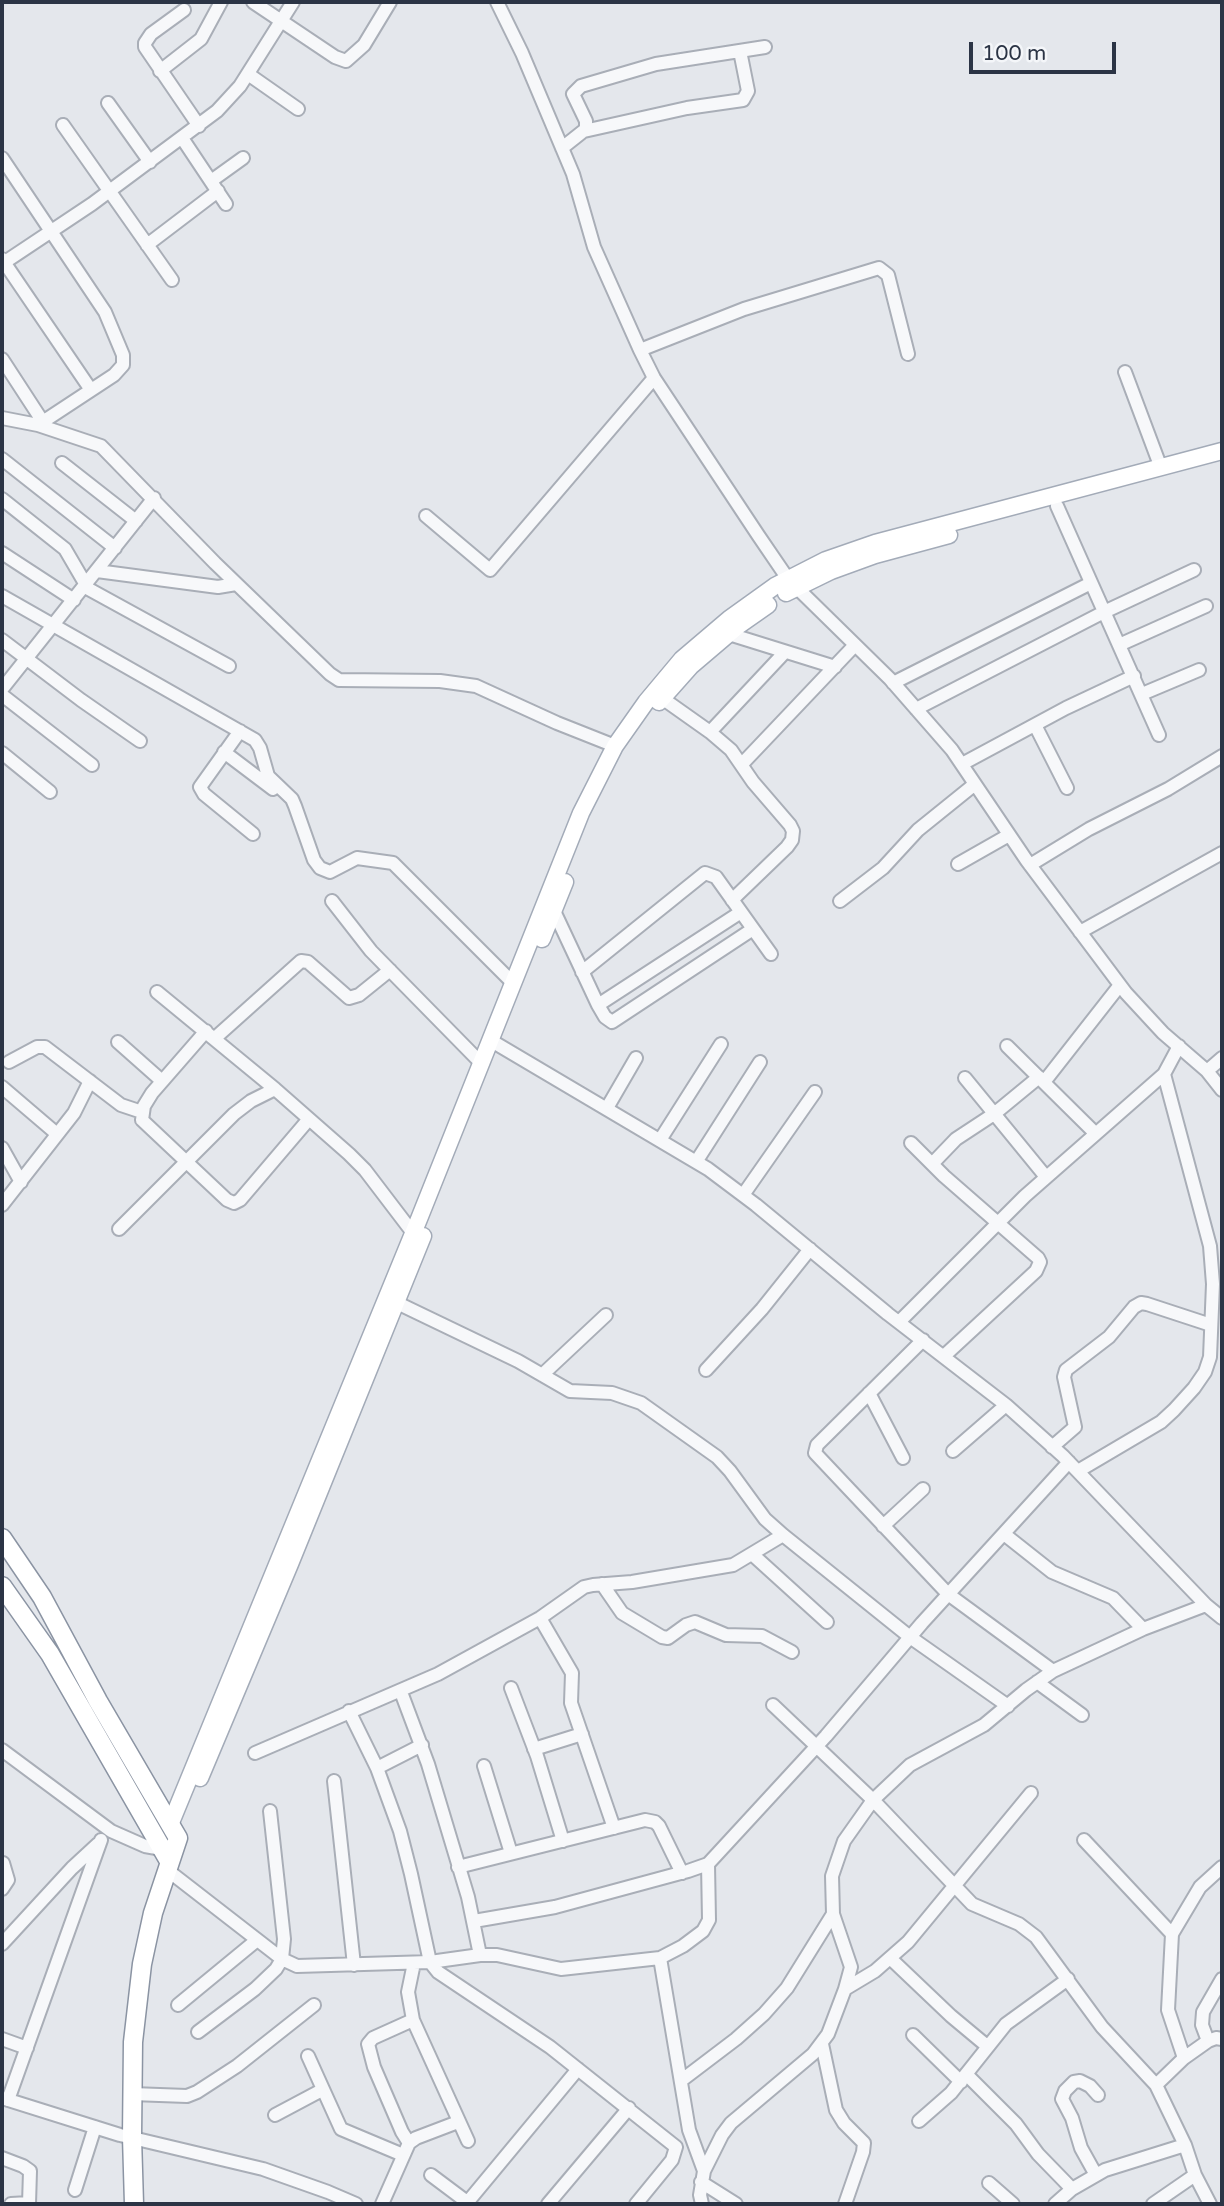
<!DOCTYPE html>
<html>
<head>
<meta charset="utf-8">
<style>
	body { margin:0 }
	#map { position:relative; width:1224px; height:2206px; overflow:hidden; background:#e4e7ec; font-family:"Varela Round",sans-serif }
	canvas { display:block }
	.frame { position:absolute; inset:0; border:4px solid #2b3445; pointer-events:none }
	.scale { position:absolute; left:969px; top:42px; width:147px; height:32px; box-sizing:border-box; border:4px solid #2b3445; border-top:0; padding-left:9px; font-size:21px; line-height:24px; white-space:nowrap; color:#2b3445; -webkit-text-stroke:5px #f4f6f9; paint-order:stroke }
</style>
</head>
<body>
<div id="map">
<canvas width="1224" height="2206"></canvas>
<div class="frame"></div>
<div class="scale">100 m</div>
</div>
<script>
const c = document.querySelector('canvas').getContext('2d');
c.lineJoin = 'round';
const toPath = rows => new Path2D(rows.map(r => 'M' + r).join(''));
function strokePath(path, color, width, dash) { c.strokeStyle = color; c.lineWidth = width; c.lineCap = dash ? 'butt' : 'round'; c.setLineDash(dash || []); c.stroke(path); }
const minor = toPath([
	[253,2,335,57,346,61,364,45,390,2],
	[497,2,522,53,573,174,594,247,640,350,654,378,758,535,788,579,890,679,952,750,1027,861,1126,993,1163,1033,1207,1071,1222,1090],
	[184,10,151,34,145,43,145,47,199,126],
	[160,71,201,39,221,2],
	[248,74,298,109],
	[108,103,150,162],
	[63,125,172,280],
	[584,131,687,108,743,100,748,91,740,51],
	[182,138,226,204],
	[562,148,586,129,586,121,573,94,581,86,656,64,765,47],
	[2,158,105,312,123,355,123,365,114,375,38,425],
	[211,181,243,158],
	[147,245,218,191],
	[2,259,91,390],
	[2,264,92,204,217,111,240,86,293,2],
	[640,350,744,309,879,268,888,275,908,354],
	[2,359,43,422],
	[1125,372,1161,468],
	[2,418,38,425,101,446,215,563,330,674,339,680,440,681,476,686,557,723,615,746],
	[2,459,115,548],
	[62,463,136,521],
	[2,499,65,549,86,585],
	[1057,506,1159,735],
	[426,516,490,570,654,378],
	[2,553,74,600],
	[97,571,218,587,236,584],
	[85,587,229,666],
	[2,596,255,740,260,748,268,776,292,799,295,806,314,860,320,868,330,872,357,858,393,863,513,983],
	[729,634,835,667],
	[2,640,81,700,140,741],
	[1119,645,1206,606],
	[893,683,1091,583],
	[2,689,154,498],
	[1142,694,1199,670],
	[2,695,92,765],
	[662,698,710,732,731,750,753,782,790,825,793,831,792,840,787,847,732,900],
	[916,709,1104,612,1194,570],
	[1035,725,1067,788],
	[240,731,200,787,204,794,253,834],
	[710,732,785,652],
	[224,752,273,789],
	[2,753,50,792],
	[742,764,855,645],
	[962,764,1066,708,1134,676],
	[958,864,1009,835],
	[1030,865,1089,829,1168,789,1222,756],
	[332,901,371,951,481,1063],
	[840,901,883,868,918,830,975,784],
	[554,911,598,1005,605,1017,612,1022,753,929],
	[1080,932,1222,853],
	[582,972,705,873,716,877,771,954],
	[157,992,275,1089,349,1154,365,1170,413,1233],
	[598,1005,741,912],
	[206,1031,152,1093,144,1106,142,1120,227,1200,234,1203,240,1200,309,1119],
	[215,1038,301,961,308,962,349,998,359,995,390,970],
	[490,1040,708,1169,756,1205,888,1314,1006,1405,1063,1456,1206,1605,1222,1618],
	[118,1042,162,1081],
	[1007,1046,1095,1133],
	[9,1062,37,1047,45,1047,121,1105,142,1112],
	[1207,1071,1222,1058],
	[965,1078,1046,1177],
	[1044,1082,1120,985],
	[2,1087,57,1134],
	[607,1108,636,1058],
	[660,1140,721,1044],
	[911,1143,944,1176,1038,1258,1040,1262,1036,1271,944,1356],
	[2,1148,21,1182],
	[696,1162,760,1062],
	[932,1164,956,1139,994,1114,1039,1077],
	[743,1195,815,1092],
	[2,1205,74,1113,90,1081],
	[119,1229,234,1114,251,1101,275,1089],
	[389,1299,518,1361,570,1391,612,1393,641,1403,717,1457,730,1471,765,1519,783,1535,910,1637,1008,1706],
	[899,1322,1025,1196,1164,1074,1179,1046],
	[923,1340,817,1445,815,1453,948,1594,1053,1671],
	[706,1370,762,1309,810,1249],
	[542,1375,606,1315],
	[869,1393,903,1458],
	[1052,1447,1075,1427,1064,1377,1066,1370,1109,1337,1134,1307,1141,1303,1147,1304,1211,1325],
	[953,1451,1006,1405],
	[1078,1471,1161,1422,1174,1410,1194,1388,1205,1372,1210,1357,1213,1284,1210,1246,1164,1074],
	[883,1526,923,1489],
	[1004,1534,1052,1572,1113,1598,1143,1629],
	[752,1554,827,1622],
	[602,1584,622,1613,662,1637,668,1638,686,1625,695,1622,726,1635,762,1636,792,1652],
	[540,1618,572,1673,571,1703,614,1828],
	[1037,1682,1082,1715],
	[511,1688,537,1756,563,1841],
	[401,1692,428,1764,468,1897,480,1955],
	[773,1705,873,1800,972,1904,1019,1924,1036,1937,1102,2027,1156,2085,1185,2145,1195,2175,1210,2204],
	[349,1711,377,1768,400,1831,411,1874,430,1962,438,1972,550,2047,676,2147,672,2160,636,2204],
	[534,1749,582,1734],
	[2,1750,111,1831,145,1846,162,1849],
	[255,1753,438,1674,540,1618,584,1587,593,1585,632,1582,733,1565,783,1535],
	[484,1766,511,1853],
	[377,1768,422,1745],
	[334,1781,354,1965],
	[1084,1840,1172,1934],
	[458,1867,645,1820,655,1822,659,1826,682,1873],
	[166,1869,282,1959,297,1966,430,1962,480,1955,497,1955,561,1969,660,1958,683,1946,703,1931,709,1920,708,1864],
	[2,1889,8,1880,3,1863],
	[474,1921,555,1907,688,1871,708,1864,826,1736,922,1623,1069,1462],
	[2,1944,72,1868,98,1844],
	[660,1958,689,2130,704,2171],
	[890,1958,951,2016,987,2046],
	[414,1963,408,1992,413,2020,468,2141],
	[845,1989,875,1971,908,1942,1031,1793],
	[178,2005,257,1940],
	[198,2032,255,1989,276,1969,282,1959,284,1939,270,1811],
	[913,2035,961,2082],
	[2,2039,27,2048],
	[1208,2041,1202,2025,1203,2012,1222,1979],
	[822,2044,836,2110,844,2123,864,2143,863,2152,845,2204],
	[308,2056,341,2129,403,2155],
	[1184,2058,1168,2010,1172,1934,1200,1887,1222,1867],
	[966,2074,1016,2124,1038,2154,1072,2189],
	[682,2080,736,2039,764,2014,787,1988,833,1914],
	[1156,2085,1184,2058,1208,2041,1216,2038,1222,2039],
	[132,2094,187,2096,197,2092,237,2066,314,2005],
	[2,2098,120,2135,263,2169,328,2192,356,2204],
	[8,2100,101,1840],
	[275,2115,322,2090],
	[919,2121,951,2093,1006,2024,1068,1979],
	[409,2143,402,2132,374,2067,368,2044,373,2038,413,2020],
	[2,2158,23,2166,30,2171,29,2204],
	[431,2175,467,2202],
	[1096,2175,1081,2148,1072,2118,1062,2099,1065,2091,1074,2082,1080,2081,1090,2086,1098,2095],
	[701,2182,736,2204],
	[989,2183,1013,2204],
	[75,2190,95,2127],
	[11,2204,29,2203],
	[382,2204,409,2143,416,2138,458,2122],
	[466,2204,578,2069],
	[548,2204,629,2108],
	[702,2204,700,2195,704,2171,722,2135,731,2123,813,2054,828,2034,845,1989,851,1967,833,1914,832,1876,844,1841,873,1800,910,1765,984,1725,1026,1690,1053,1671,1143,1629,1206,1605],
	[1055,2204,1072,2189,1105,2170,1185,2145],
	[1153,2204,1195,2175]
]);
const major = toPath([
	[786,593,831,571,875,555,949,535],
	[659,702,691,666,738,626,768,605],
	[542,939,565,882],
	[200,1778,290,1564,423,1236],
	[170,1825,419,1219,581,813,615,746,646,702,682,659,729,619,775,586,826,560,875,543,1222,451]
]);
const highway = toPath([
	[2,1538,42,1597,98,1701,178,1838,153,1913,142,1964,133,2042,132,2137,134,2204],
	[2,1586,50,1654,169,1861]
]);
strokePath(minor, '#a9aeb7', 16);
strokePath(major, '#a3abb8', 19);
strokePath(highway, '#8b94a3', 21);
strokePath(minor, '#f7f8fa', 12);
strokePath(major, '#fff', 16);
strokePath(highway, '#fff', 18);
</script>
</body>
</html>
